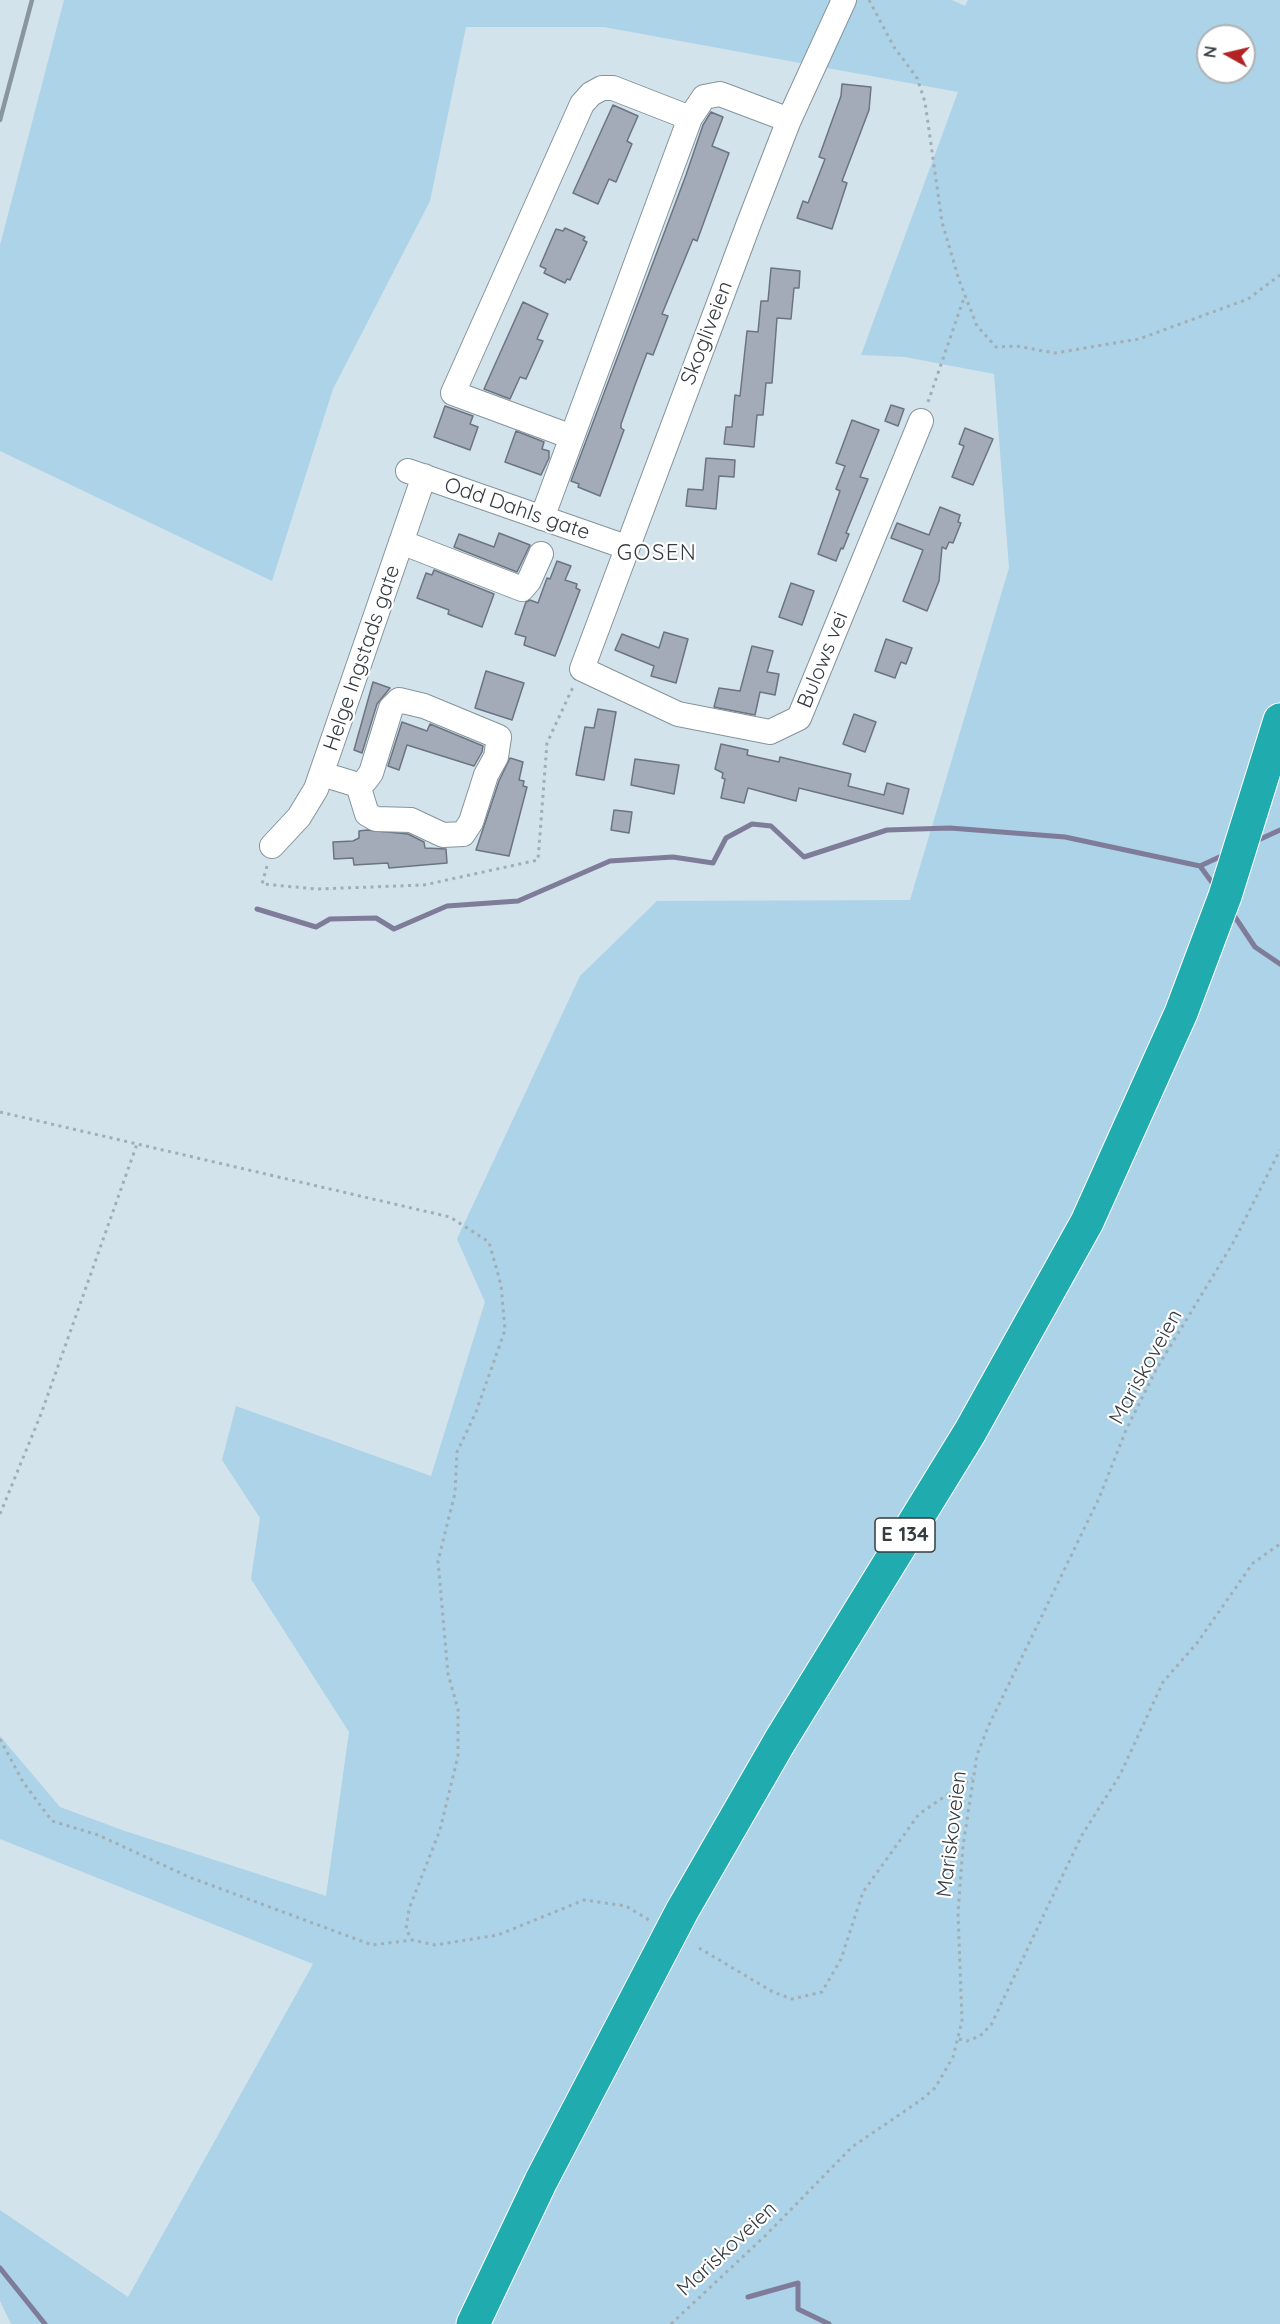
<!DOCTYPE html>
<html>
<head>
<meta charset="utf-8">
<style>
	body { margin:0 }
	#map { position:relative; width:1280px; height:2324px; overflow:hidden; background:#d2e3ec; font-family:Quicksand,sans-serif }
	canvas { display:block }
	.north { position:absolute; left:1196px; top:24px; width:60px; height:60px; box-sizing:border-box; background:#fff; border:2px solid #afb1b3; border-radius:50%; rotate:278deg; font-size:16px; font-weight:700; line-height:24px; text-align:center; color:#363c40 }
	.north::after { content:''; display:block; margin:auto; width:21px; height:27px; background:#b32324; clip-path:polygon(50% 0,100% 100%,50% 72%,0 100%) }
</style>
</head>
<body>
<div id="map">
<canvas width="1280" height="2324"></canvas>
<div class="north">N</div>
</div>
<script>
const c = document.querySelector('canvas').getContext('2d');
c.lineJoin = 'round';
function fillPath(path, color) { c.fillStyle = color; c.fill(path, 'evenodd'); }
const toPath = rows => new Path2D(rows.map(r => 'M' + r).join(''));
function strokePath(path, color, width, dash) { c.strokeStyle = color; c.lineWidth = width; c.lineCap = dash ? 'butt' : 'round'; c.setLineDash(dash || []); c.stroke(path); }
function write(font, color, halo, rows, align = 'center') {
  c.font = font + ' Quicksand,sans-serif'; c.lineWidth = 4.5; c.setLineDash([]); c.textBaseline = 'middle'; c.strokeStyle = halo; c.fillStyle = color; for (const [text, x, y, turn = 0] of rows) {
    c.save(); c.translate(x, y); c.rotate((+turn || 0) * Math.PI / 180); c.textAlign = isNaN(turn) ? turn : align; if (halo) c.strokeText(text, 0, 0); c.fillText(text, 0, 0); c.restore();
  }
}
const green = toPath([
	[64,0,952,0,965,6,968,0,1280,0,1280,2324,11,2324,0,2301,0,2210,128,2297,313,1964,0,1839,0,1736,60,1807,125,1831,326,1896,349,1732,251,1579,260,1518,222,1460,236,1406,431,1476,485,1302,457,1239,580,976,657,901,910,900,1009,568,994,374,905,357,861,355,958,92,604,27,466,27,430,201,333,389,272,581,0,451,0,245],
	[1208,36,1244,36,1244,72,1208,72]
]);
const stream = toPath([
	[1254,842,1280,830],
	[1200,866,1226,854],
	[257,909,316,927,330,919,376,918,394,929,447,906,518,901,610,861,673,857,713,863,726,838,752,824,771,826,804,857,887,830,950,828,1065,837,1200,866,1216,888],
	[1231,911,1255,947,1280,964],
	[0,2268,45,2324],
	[748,2297,798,2283,798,2309,829,2324]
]);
const building = toPath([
	[842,84,871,87,869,110,842,181,847,183,832,229,797,218,803,201,808,203,825,159,819,157,841,96,842,84],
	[613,105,638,116,627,141,632,144,616,182,609,179,598,204,573,193,613,105],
	[711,112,723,117,712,146,729,153,697,241,693,239,662,314,668,316,653,355,647,353,635,385,621,424,621,428,624,430,600,496,578,487,579,484,571,481,686,175,703,125,711,112],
	[565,228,585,237,583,240,587,242,570,280,567,279,565,283,544,273,546,269,540,266,556,229,563,231,565,228],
	[771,268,800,271,799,288,794,288,791,319,777,318,772,383,766,383,763,415,757,415,754,447,724,444,726,427,732,427,735,395,740,396,747,331,758,332,761,301,768,301,771,268],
	[523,302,548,314,537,339,543,341,526,379,520,377,510,399,484,389,523,302],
	[891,405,904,409,898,426,885,421,891,405],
	[445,406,473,416,470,424,478,427,470,450,434,437,445,406],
	[852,420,879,430,860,477,868,479,846,533,849,534,843,549,841,548,836,561,818,554,840,491,836,489,845,466,836,463,852,420],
	[965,428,993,439,973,485,952,477,964,446,959,444,965,428],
	[516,431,544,442,542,449,549,451,549,458,541,475,505,462,516,431],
	[706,458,735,460,734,477,719,476,716,509,686,506,688,489,703,490,706,458],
	[940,507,960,515,958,522,961,523,953,543,949,542,946,549,942,547,939,581,927,611,903,601,923,550,891,538,897,523,929,535,940,507],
	[499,533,530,545,517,572,454,547,459,534,494,547,499,533],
	[557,561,571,566,565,580,577,584,576,588,580,590,555,656,524,645,526,637,515,634,526,602,530,600,538,603,547,578,550,579,557,561],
	[434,570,494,594,482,627,448,614,449,610,417,598,426,573,432,575,434,570],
	[791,583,814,591,802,625,779,617,791,583],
	[664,632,688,639,676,683,651,676,654,666,615,650,622,634,659,648,664,632],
	[886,639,912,648,906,664,901,662,895,678,875,671,886,639],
	[752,646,773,651,767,672,779,674,775,695,760,692,755,715,714,707,719,688,740,691,752,646],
	[486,671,524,683,512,720,475,708,486,671],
	[373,682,390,688,377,704,362,753,354,750,373,682],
	[598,709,616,712,604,780,576,775,585,727,594,728,598,709],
	[854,714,876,722,865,752,843,744,854,714],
	[402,722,427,731,430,724,483,746,482,752,474,766,407,745,399,770,388,766,402,722],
	[721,744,748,750,747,755,779,762,780,757,851,774,848,786,884,795,887,783,909,789,903,814,799,788,796,801,748,788,744,803,721,798,725,779,722,778,723,773,715,769,721,744],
	[510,758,523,762,519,780,524,781,523,786,527,787,509,856,476,850,499,781,510,758],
	[635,759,679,765,674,794,631,785,635,759],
	[614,810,632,812,629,833,611,830,614,810],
	[367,830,408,834,424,842,425,848,446,849,447,863,389,868,388,863,354,865,353,858,334,859,333,842,353,841,359,838,359,831,367,830]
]);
const path = toPath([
	[869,0,894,47,917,78,925,102,942,222,959,280,977,326,996,347,1016,346,1055,353,1139,339,1248,299,1280,275],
	[928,402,965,295],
	[267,866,262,884,317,889,424,885,538,860,547,743,573,687],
	[0,1112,450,1217,489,1242,501,1285,505,1330,476,1412,457,1452,455,1493,438,1561,448,1674,458,1709,458,1756,440,1830,409,1909,406,1929,412,1940,435,1945,498,1935,584,1900,626,1906,649,1920],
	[0,1514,41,1414,137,1144],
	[0,1739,23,1782,52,1821,98,1835,189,1877,372,1945,412,1940],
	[699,1948,773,1992,792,1999,822,1992,841,1959,863,1892,919,1814,972,1778],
	[959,2039,967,2041,980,2036,991,2025,1082,1835,1120,1775,1163,1682,1197,1643,1253,1563,1280,1544],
	[671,2324,766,2235,852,2147,921,2100,935,2088,953,2057,962,2021,958,1913,963,1846,977,1755,988,1727,1099,1498,1126,1430,1157,1368,1233,1243,1280,1150]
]);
const minor = toPath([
	[844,0,789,120,749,223,582,669,678,714,770,732,799,718,921,421],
	[572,437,453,393,582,104,591,94,602,88,613,88,690,118],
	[408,471,626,547],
	[542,518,690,118,704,97,720,94,789,120],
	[401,542,522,589,529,581,541,554],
	[322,774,358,785,365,781,371,773,391,708,399,700,424,706,499,737,496,757,486,775,471,822,463,834,443,835,411,820,376,819,367,814,358,785],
	[272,846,299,817,316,789,424,476]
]);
const highway = toPath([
	[473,2324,541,2181,682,1911,780,1741,970,1432,1087,1222,1181,1013,1225,896,1280,720]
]);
const rail = toPath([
	[0,120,32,0]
]);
const shields = [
	[905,1535,60]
];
const shieldNames = [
	["E 134",905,1535]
];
const streetNames = [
	["Skogliveien",707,333,-69],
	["Odd Dahls gate",517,509,19],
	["Helge Ingstads gate",362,658,-71],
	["Bulows vei",823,660,-68],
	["Mariskoveien",1146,1367,-61],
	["Mariskoveien",952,1834,-83],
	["Mariskoveien",727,2249,-43]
];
const neighbourhoodNames = [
	["GOSEN",657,553]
];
fillPath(green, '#acd3e7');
strokePath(stream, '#7e7c98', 5);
fillPath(building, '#a3abb9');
strokePath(building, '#6c7481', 1.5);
strokePath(minor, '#84949c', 26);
strokePath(highway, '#fff', 35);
strokePath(path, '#a1aeb5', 3, [3, 4.5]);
strokePath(minor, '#fff', 24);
strokePath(highway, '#20abae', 33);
strokePath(rail, '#8a969d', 4.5);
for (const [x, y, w] of shields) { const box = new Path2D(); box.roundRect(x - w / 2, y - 17, w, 34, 4.5); c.fillStyle = '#fff'; c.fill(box); strokePath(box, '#363c40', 1.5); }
write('bold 20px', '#363c40', null, shieldNames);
write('21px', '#363c40', '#fff', streetNames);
c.letterSpacing = '1.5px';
write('22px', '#363c40', '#fff', neighbourhoodNames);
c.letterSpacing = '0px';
</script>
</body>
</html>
